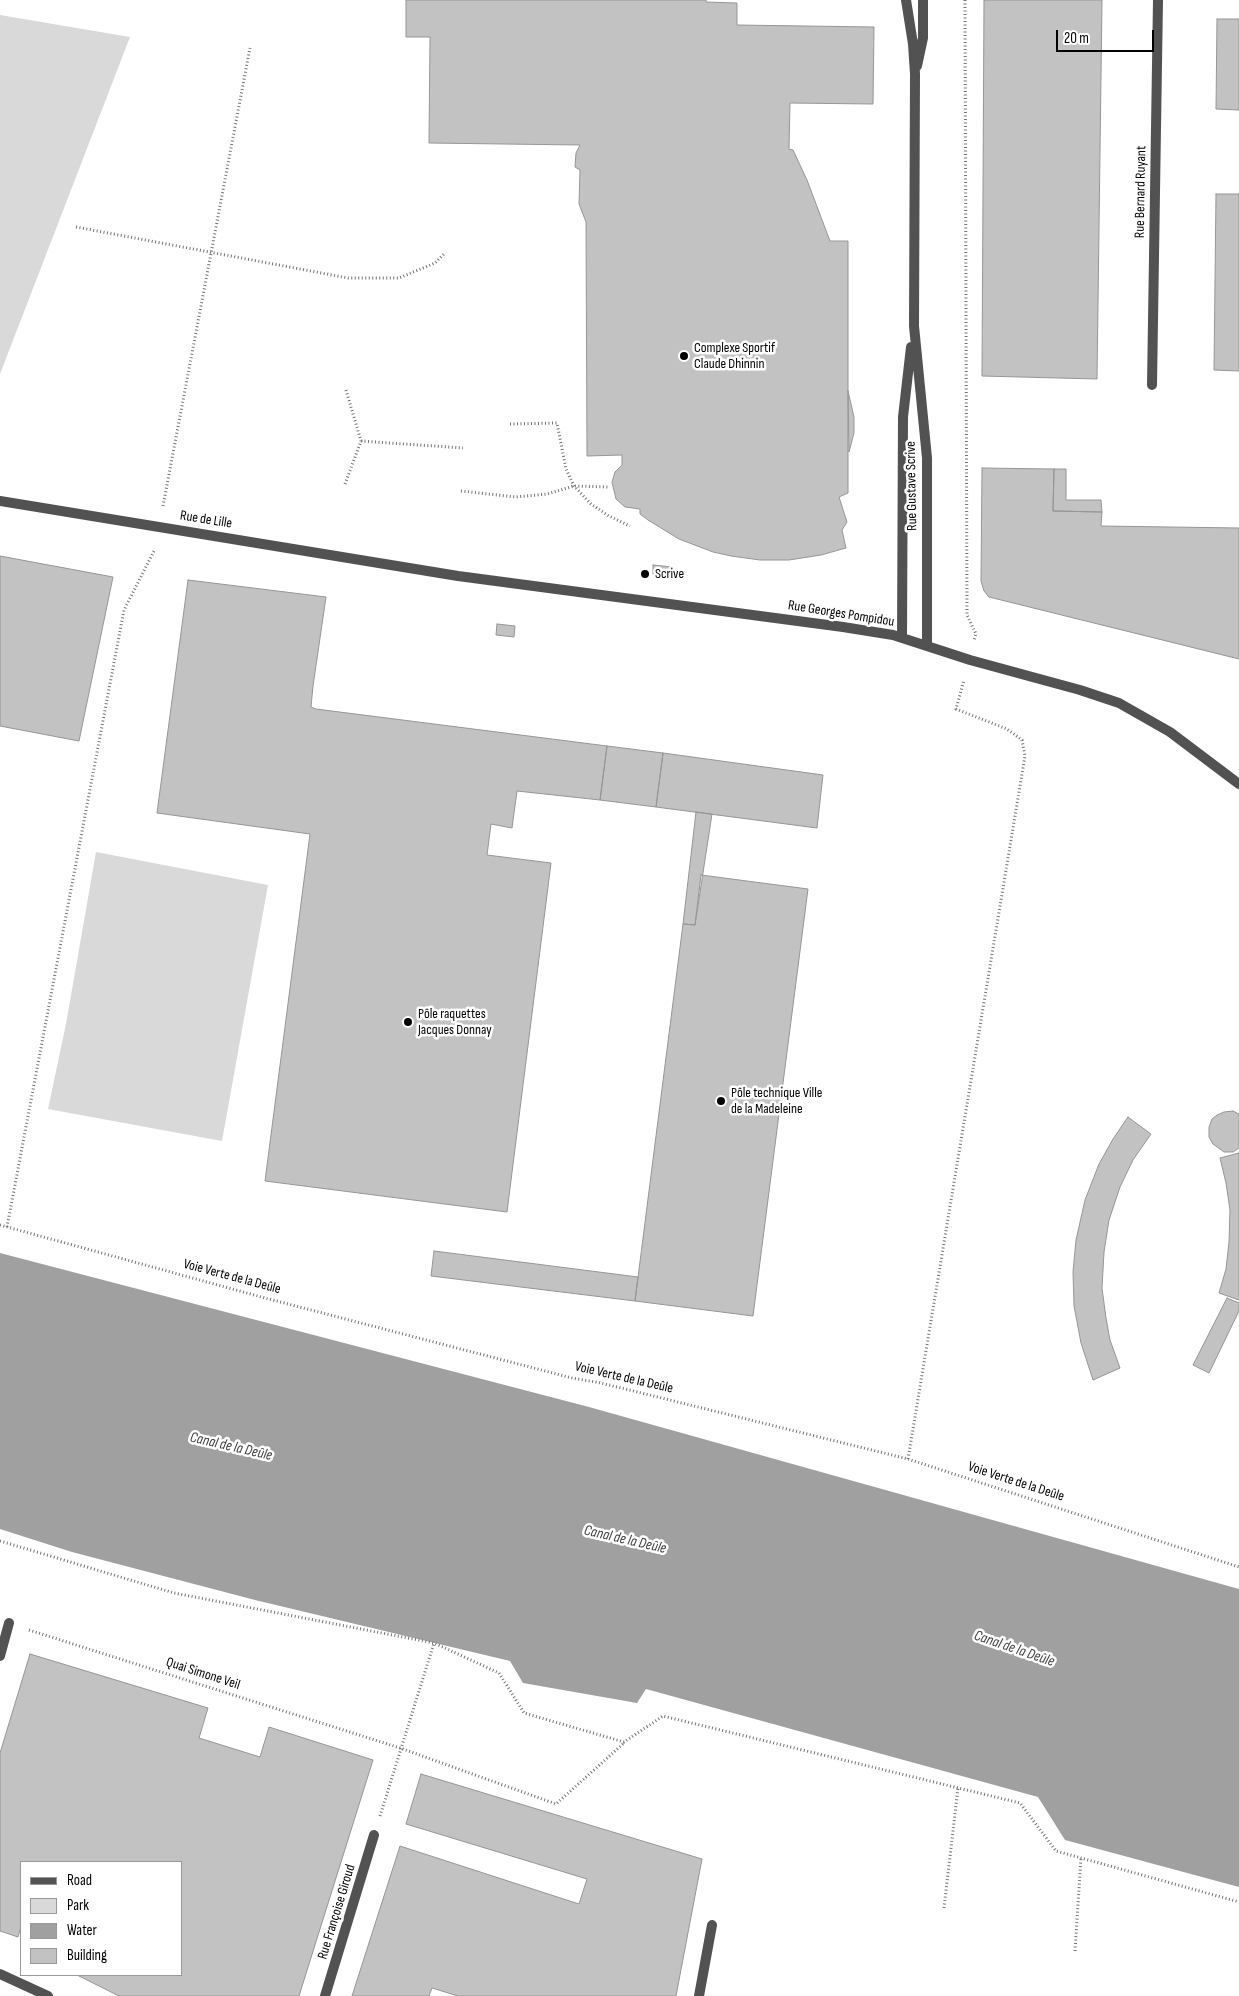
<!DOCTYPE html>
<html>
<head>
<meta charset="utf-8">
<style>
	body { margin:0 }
	#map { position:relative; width:1239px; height:1996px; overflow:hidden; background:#fff; font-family:"Sofia Sans Condensed",sans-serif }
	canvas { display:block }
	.legend { position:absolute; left:20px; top:1861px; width:162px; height:115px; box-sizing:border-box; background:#fff; border:1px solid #999; margin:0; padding:6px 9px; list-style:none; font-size:15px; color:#000 }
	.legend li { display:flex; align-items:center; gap:10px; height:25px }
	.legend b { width:25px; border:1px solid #999 }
	.scale { position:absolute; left:1056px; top:30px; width:98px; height:22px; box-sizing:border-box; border:2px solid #000; border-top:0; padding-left:6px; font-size:15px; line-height:18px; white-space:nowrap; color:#000; -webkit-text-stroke:4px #fff; paint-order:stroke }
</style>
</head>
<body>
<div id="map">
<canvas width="1239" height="1996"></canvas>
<ul class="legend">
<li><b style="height:6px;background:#525252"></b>Road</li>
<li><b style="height:14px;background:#d9d9d9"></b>Park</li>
<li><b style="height:14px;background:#a0a0a0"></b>Water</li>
<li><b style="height:14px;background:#c2c2c2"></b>Building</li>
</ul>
<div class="scale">20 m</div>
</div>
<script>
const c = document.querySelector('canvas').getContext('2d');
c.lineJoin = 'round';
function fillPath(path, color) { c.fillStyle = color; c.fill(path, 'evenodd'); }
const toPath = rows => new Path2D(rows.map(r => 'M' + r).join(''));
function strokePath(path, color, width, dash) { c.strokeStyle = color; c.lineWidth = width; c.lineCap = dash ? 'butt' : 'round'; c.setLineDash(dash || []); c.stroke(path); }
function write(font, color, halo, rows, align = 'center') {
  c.font = font + ' "Sofia Sans Condensed",sans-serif'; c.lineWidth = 5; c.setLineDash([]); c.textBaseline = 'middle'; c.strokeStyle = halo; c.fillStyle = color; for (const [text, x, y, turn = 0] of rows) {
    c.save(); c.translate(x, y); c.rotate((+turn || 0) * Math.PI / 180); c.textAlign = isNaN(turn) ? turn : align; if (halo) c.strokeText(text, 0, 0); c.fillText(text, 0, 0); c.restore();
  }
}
const green = toPath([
	[0,15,130,37,0,374],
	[96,852,268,885,222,1141,48,1109,66,1024]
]);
const water = toPath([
	[0,1253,589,1407,1239,1589,1239,1887,1065,1840,1038,1797,646,1689,637,1703,523,1683,510,1661,255,1600,72,1552,0,1529]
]);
const building = toPath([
	[406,0,706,0,706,2,737,3,737,25,874,27,873,104,790,103,789,149,793,150,807,180,830,241,848,241,848,493,839,497,847,522,842,530,846,548,821,555,789,560,760,560,731,556,713,552,679,539,648,520,640,514,640,509,625,507,616,499,612,482,615,472,622,465,622,455,587,456,586,222,579,204,580,170,575,167,576,153,580,145,429,143,430,37,406,37,406,0],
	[984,0,1102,0,1097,379,982,376,984,0],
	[1217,19,1239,19,1239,110,1216,109,1217,19],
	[1216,194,1239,194,1239,371,1214,370,1216,194],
	[848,391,854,417,854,433,849,452,848,391],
	[982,468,1054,469,1053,511,1102,512,1101,526,1239,528,1239,659,989,597,984,591,981,581,982,468],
	[1054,469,1066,469,1066,500,1101,500,1102,512,1053,511,1054,469],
	[0,556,113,577,79,741,0,726,0,556],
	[653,565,672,567,672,575,653,574,653,565],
	[188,580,326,597,313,686,311,707,316,709,607,746,600,800,517,791,512,828,491,824,487,855,551,863,507,1212,265,1181,310,834,157,813,188,580],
	[497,624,515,626,514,637,496,635,497,624],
	[607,746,663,753,656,807,600,800,607,746],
	[663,753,823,775,817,828,656,807,663,753],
	[696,812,712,814,695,925,683,924,696,812],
	[701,875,808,889,753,1316,635,1301,683,924,695,925,701,875],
	[1233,1111,1239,1114,1239,1148,1233,1152,1224,1152,1213,1144,1209,1137,1209,1127,1212,1119,1217,1115,1224,1112,1233,1111],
	[1128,1117,1151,1134,1133,1160,1120,1187,1109,1220,1104,1252,1102,1288,1106,1318,1110,1340,1120,1368,1093,1380,1081,1343,1074,1306,1073,1272,1076,1240,1085,1200,1099,1164,1113,1139,1128,1117],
	[1239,1153,1239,1300,1219,1293,1226,1269,1229,1242,1230,1210,1226,1183,1220,1158,1239,1153],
	[434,1251,638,1277,635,1301,431,1276,434,1251],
	[1227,1298,1239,1303,1239,1311,1209,1373,1193,1365,1227,1298],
	[30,1654,208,1708,199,1738,260,1757,269,1727,373,1760,299,1996,119,1996,77,1975,181,1975,181,1862,21,1862,21,1926,18,1937,0,1931,0,1753,30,1654],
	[421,1774,702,1859,676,1996,458,1996,432,1988,429,1996,352,1996,400,1846,579,1904,587,1879,406,1824,421,1774]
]);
const path = toPath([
	[965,0,967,615,976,634,974,640],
	[76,227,348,278,399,278,435,263,445,253],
	[510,424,557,423,566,469,574,486,591,504,609,516,630,526],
	[361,441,463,448],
	[345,484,361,441,346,390],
	[461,491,516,497,547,494,574,486,609,487],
	[163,506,250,48],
	[0,1225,265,1298,572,1378,601,1383,908,1459,1239,1567],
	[7,1227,124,610,155,549],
	[908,1459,1025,756,1022,740,1007,729,956,709,964,680],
	[0,1541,174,1593,434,1643,499,1673,524,1713,624,1742,663,1716,1020,1803,1056,1851,1239,1902],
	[29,1630,400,1748,556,1804,624,1743],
	[380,1816,434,1643],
	[944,1908,958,1788],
	[1075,1951,1081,1858]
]);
const minor = toPath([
	[1152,385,1158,0],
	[0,1656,9,1623],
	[0,1974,48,1996],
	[325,1996,374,1835],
	[699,1996,712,1925]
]);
const tertiary = toPath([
	[906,0,913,44,915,74,914,326,927,458,927,646],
	[917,66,923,38,923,0],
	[0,501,458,576,843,627,893,635,970,660,1080,690,1119,703,1170,732,1239,784],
	[902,638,903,417,911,347]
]);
const markers = [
	[684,356,5,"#000"],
	[645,574,5,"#000"],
	[408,1022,5,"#000"],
	[721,1101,5,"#000"]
];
const streetNames = [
	["Rue Bernard Ruyant",1141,192,-89],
	["Rue Gustave Scrive",912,486,-91],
	["Rue de Lille",206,520,9],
	["Rue Georges Pompidou",841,614,9],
	["Voie Verte de la Deûle",232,1277,15],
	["Voie Verte de la Deûle",624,1378,13],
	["Voie Verte de la Deûle",1016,1482,18],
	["Quai Simone Veil",203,1674,18],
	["Rue Françoise Giroud",337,1912,-73]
];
const poiNames = [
	["Complexe Sportif",694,348],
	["Claude Dhinnin",694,364],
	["Scrive",655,574],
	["Pôle raquettes",418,1014],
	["Jacques Donnay",418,1030],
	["Pôle technique Ville",731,1093],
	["de la Madeleine",731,1109]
];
const waterNames = [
	["Canal de la Deûle",231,1447,13],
	["Canal de la Deûle",625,1540,13],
	["Canal de la Deûle",1014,1649,19]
];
fillPath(green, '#d9d9d9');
fillPath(water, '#a0a0a0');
fillPath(building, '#c2c2c2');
strokePath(building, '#969696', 1);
strokePath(path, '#747474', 3, [1, 2.5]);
strokePath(minor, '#525252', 10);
strokePath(tertiary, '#525252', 10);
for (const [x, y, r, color] of markers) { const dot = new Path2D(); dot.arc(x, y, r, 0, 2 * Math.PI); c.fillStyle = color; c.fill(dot); strokePath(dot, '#fff', 2); }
write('14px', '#000', '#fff', streetNames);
write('14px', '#000', '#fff', poiNames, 'left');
write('italic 15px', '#414141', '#fff', waterNames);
</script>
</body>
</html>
